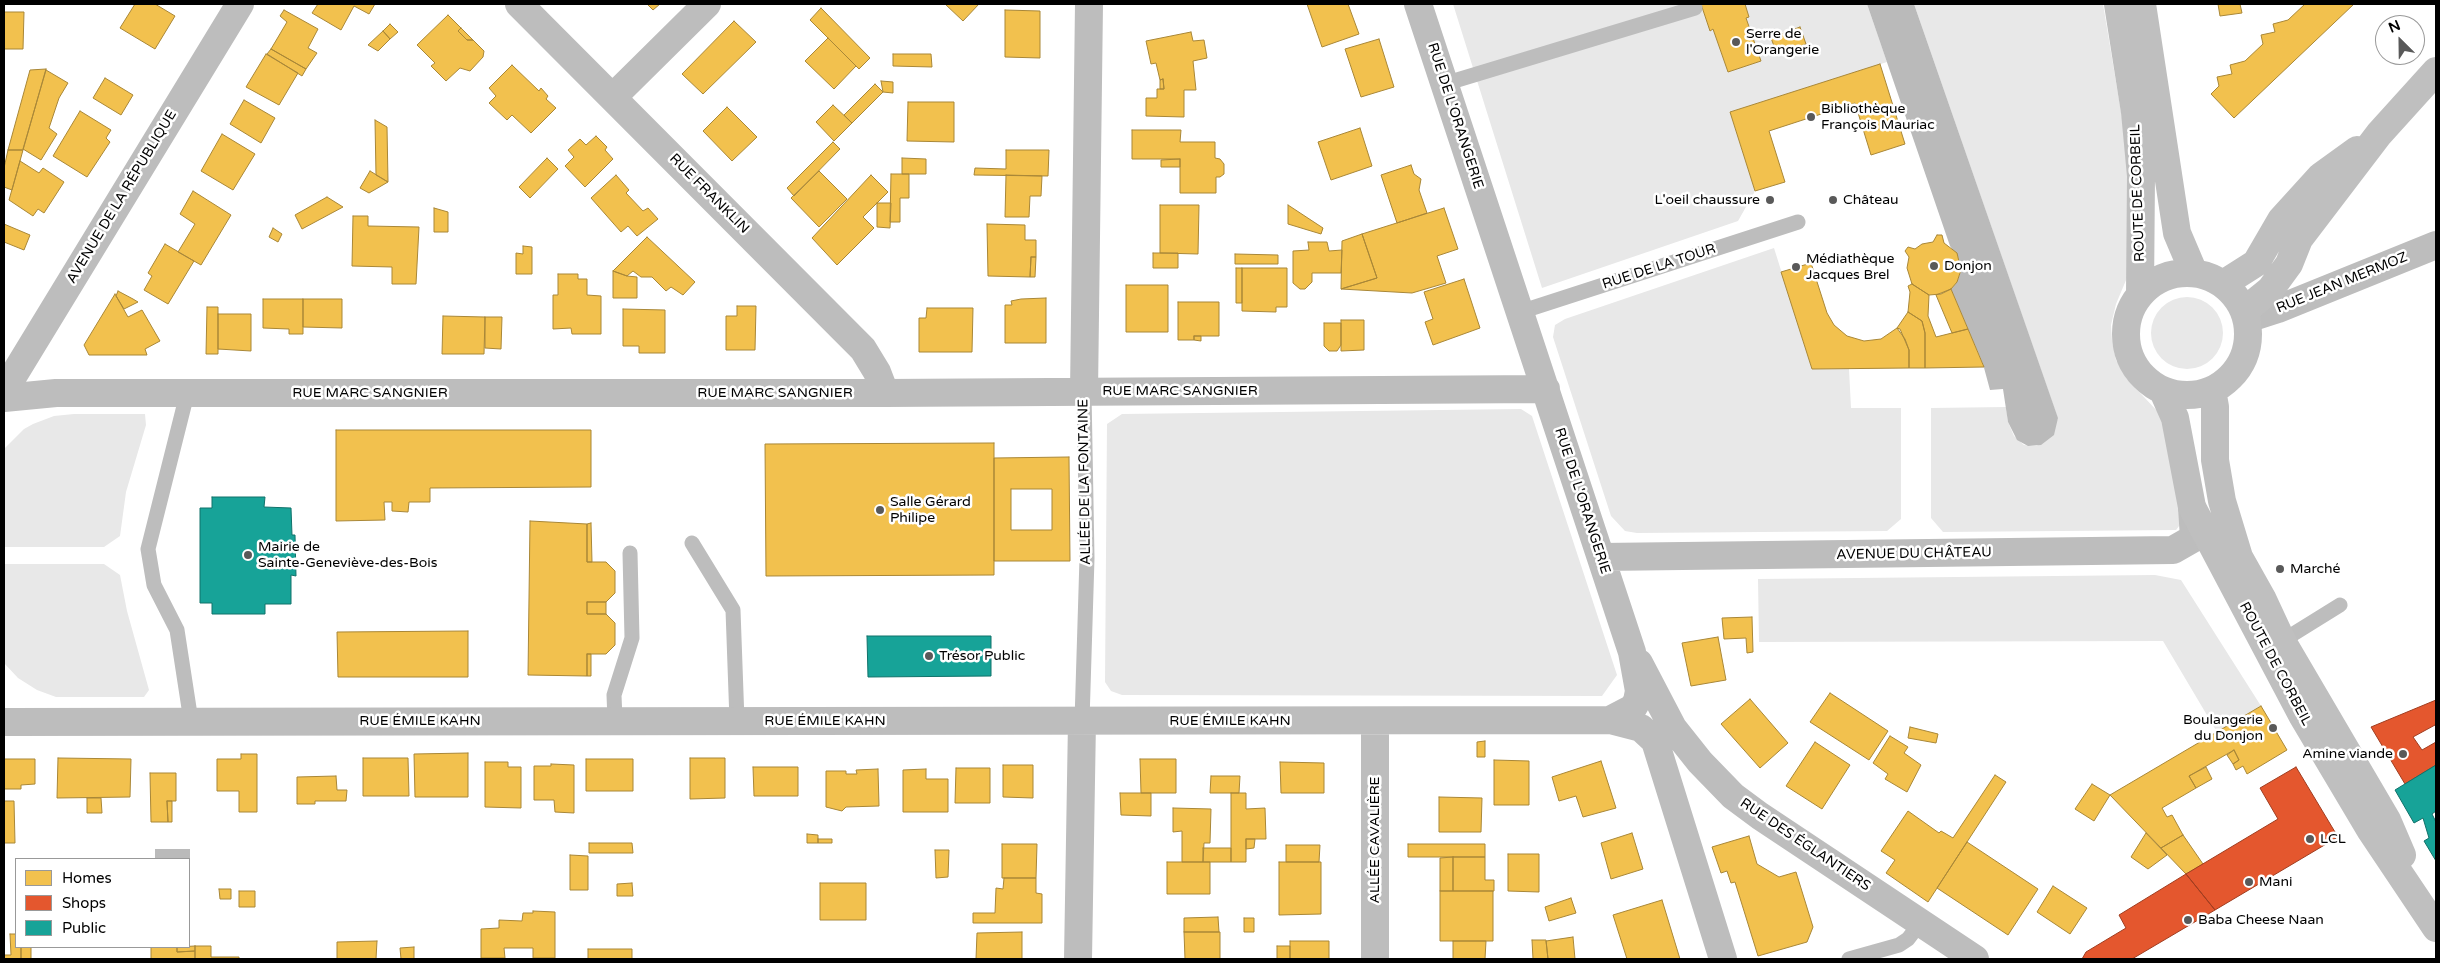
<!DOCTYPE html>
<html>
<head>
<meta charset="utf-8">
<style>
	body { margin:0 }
	#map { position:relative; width:2440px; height:963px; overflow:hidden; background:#fff; font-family:"Varela Round",sans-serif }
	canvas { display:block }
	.frame { position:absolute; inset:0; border:5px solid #000; pointer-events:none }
	.legend { position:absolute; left:15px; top:858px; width:175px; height:90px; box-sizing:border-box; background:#fff; border:1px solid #999; margin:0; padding:6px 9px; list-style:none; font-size:15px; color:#000 }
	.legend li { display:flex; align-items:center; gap:10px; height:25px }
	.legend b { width:25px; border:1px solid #999 }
	.north { position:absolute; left:2375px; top:15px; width:50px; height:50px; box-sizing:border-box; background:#fff; border:1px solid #999; border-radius:50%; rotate:337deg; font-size:14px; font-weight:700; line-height:20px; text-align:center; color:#000 }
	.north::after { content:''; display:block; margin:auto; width:18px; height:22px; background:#595959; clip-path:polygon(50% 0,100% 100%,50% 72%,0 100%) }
</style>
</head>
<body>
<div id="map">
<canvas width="2440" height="963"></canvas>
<div class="frame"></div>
<ul class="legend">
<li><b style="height:14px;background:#f2c14e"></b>Homes</li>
<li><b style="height:14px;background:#e4572e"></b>Shops</li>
<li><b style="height:14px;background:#17a398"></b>Public</li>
</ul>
<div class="north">N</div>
</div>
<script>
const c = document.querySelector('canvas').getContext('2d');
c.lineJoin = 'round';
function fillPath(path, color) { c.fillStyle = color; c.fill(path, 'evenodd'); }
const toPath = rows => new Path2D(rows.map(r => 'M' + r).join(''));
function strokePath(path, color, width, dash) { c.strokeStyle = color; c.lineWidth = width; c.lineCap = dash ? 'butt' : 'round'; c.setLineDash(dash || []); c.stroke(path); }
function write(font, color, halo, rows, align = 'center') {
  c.font = font + ' "Varela Round",sans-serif'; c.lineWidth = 5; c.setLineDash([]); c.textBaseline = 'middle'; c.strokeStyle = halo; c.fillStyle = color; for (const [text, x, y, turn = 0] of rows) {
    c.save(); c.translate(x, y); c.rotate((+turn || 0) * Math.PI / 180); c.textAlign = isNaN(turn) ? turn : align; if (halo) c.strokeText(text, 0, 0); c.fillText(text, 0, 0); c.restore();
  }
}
const green = toPath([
	[1453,4,1701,4,1710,30,1713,29,1728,72,1761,61,1746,18,1749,17,1745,4,1867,4,1887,62,1730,112,1755,191,1738,221,1542,288],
	[1914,4,2103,4,2127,148,2129,273,2116,304,2111,325,2112,341,2116,360,2126,378,2161,415,2186,517,2176,530,1943,532,1931,518,1931,408,2006,407,2008,422,2014,436,2024,445,2032,446,2037,446,2058,419],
	[1774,248,1812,369,1849,369,1851,408,1901,408,1901,519,1887,531,1637,533,1625,531,1611,516,1553,337,1555,325,1565,319],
	'2151 333a36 36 0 1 1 72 0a36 36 0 1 1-72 0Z',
	[1521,409,1532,416,1617,675,1602,696,1122,695,1111,691,1105,682,1107,424,1122,414],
	[74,414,145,414,146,425,126,492,120,536,104,547,4,547,4,449,24,429,33,424,54,416],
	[4,564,104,564,120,575,127,611,149,690,144,697,56,697,37,690,18,678,4,663],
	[2155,575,2181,580,2261,706,2217,732,2163,641,1759,642,1758,579]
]);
const water = toPath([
	[1867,4,1914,4,2058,418,2054,435,2041,445,2028,446,2017,440,2008,422,2003,389,1990,390,1983,364,1951,289,1957,282,1961,271,1958,257,1950,246],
	[155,849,190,849,190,870,189,859,155,859]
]);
const homes = toPath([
	[135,4,155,4,175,16,155,49,120,28,135,4],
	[318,4,375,4,369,14,354,6,341,30,312,13,318,4],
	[647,4,660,4,653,10,647,4],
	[945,4,979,4,963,21,945,4],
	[1307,4,1348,4,1359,34,1322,47,1307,4],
	[1701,4,1745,4,1749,17,1746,18,1761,61,1728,72,1713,29,1710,31,1701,4],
	[2218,4,2240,4,2242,13,2220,16,2218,4],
	[2305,4,2354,4,2234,118,2211,94,2219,86,2217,77,2232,74,2230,65,2245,61,2263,44,2261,35,2275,32,2273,24,2288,20,2305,4],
	[821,8,870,58,859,69,810,20,821,8],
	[284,10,318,29,308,48,317,53,306,69,271,49,287,22,280,16,284,10],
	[1005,10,1040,11,1040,58,1005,57,1005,10],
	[4,12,24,12,23,49,4,49,4,12],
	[448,15,461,28,458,31,467,40,473,40,484,51,483,57,470,71,460,68,446,81,431,66,435,63,417,45,448,15],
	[734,21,756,42,703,94,682,74,734,21],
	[390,24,398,32,390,39,383,31,390,24],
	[1800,27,1806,44,1777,54,1771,38,1800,27],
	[461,28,473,40,467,40,458,31,461,28],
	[383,31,390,39,378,51,368,45,383,31],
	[1191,32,1193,41,1204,40,1207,58,1193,61,1196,90,1184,90,1184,117,1146,116,1146,98,1157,98,1157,89,1164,89,1163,79,1160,80,1156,63,1151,64,1146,41,1191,32],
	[828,38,856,66,834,89,805,61,828,38],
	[1379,39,1394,87,1361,97,1345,49,1379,39],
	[271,49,306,69,302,76,267,54,271,49],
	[266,54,298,73,279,105,246,87,266,54],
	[893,54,931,54,932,67,893,66,893,54],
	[1880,64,1905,144,1871,155,1855,103,1769,131,1785,182,1755,191,1730,112,1880,64],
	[512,65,539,91,541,88,548,96,546,99,556,108,531,133,512,115,507,120,489,103,496,96,489,88,512,65],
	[46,69,23,150,8,150,30,70,46,69],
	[46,70,68,83,59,98,49,128,57,134,41,160,23,149,46,70],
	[105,78,133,95,121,115,93,98,105,78],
	[1163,79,1164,89,1160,89,1160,80,1163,79],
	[881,81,893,82,893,93,883,92,881,81],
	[875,84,883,92,852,123,844,115,875,84],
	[244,100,275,118,261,143,230,124,244,100],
	[908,102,954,102,954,142,907,141,908,102],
	[833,105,852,123,834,141,816,122,833,105],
	[727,107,757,137,732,161,703,131,727,107],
	[80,111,111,130,106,138,110,142,87,177,53,156,80,111],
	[375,120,387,127,388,182,376,175,375,120],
	[1360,128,1372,166,1331,180,1318,142,1360,128],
	[1132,130,1181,130,1180,142,1215,142,1215,158,1220,159,1224,164,1224,174,1220,177,1216,177,1216,193,1180,193,1180,159,1132,159,1132,130],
	[222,134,255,154,233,190,201,171,222,134],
	[596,136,607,147,605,150,613,159,585,187,565,166,574,157,568,150,580,139,586,145,596,136],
	[833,142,840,149,794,196,787,188,833,142],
	[8,150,23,150,12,190,4,187,4,168,8,150],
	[1006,150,1049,150,1048,176,974,175,975,168,1006,169,1006,150],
	[547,158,558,169,530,198,519,187,547,158],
	[902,158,926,159,926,174,902,174,902,158],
	[1180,159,1180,167,1161,167,1161,160,1180,159],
	[20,161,39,173,43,168,64,182,44,213,38,209,33,216,9,200,20,161],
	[1411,165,1414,174,1421,179,1419,190,1427,213,1397,223,1381,175,1411,165],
	[370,171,388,182,369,193,360,188,370,171],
	[819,171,847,199,819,227,791,198,819,171],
	[891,174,909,174,909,198,900,198,900,222,890,222,891,174],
	[616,175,629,190,626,193,643,211,648,208,658,219,637,236,628,226,621,232,591,198,616,175],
	[871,175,888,192,863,217,874,228,837,265,812,238,871,175],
	[1006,175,1042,176,1041,196,1030,196,1029,217,1005,217,1006,175],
	[193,191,231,215,201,265,178,252,195,224,180,214,193,191],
	[327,197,343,207,302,229,295,215,327,197],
	[877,203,891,203,890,228,877,227,877,203],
	[1160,205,1199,205,1198,254,1160,253,1160,205],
	[1288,205,1323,228,1321,234,1288,224,1288,205],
	[434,208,448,212,448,232,434,232,434,208],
	[1444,208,1458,249,1437,256,1446,283,1412,293,1341,289,1377,278,1362,234,1444,208],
	[353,216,368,216,368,226,419,227,416,284,392,284,392,267,352,266,353,216],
	[4,224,30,235,24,250,4,242,4,224],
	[987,224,1025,225,1025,240,1036,240,1036,257,1031,257,1030,277,988,276,987,224],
	[273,228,282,234,278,242,269,237,273,228],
	[1362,234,1377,278,1341,289,1342,241,1362,234],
	[1937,235,1942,235,1944,243,1957,253,1961,270,1957,282,1951,289,1941,294,1929,295,1912,284,1907,268,1909,257,1905,251,1908,247,1915,249,1922,244,1933,242,1937,235],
	[647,237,695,282,683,295,671,287,666,291,652,277,641,277,633,271,627,276,613,271,647,237],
	[1308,242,1327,242,1329,251,1342,250,1341,273,1312,273,1312,282,1305,289,1300,289,1293,283,1293,251,1309,250,1308,242],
	[165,244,194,261,168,304,144,290,152,276,148,273,165,244],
	[523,246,532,247,532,274,516,274,516,253,523,254,523,246],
	[1153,253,1178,253,1178,268,1153,268,1153,253],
	[1235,254,1278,255,1278,264,1235,264,1235,254],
	[1031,257,1036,257,1035,277,1030,277,1031,257],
	[1811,263,1827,313,1834,325,1847,336,1864,341,1881,339,1897,328,1900,329,1909,350,1909,368,1812,369,1781,272,1811,263],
	[1236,268,1242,268,1242,303,1236,303,1236,268],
	[1242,268,1287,268,1287,307,1276,307,1276,312,1242,311,1242,268],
	[613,271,627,276,637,277,637,298,613,298,613,271],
	[558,274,578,274,578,279,587,279,587,295,601,296,601,334,572,334,571,328,553,329,553,295,558,295,558,274],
	[1464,279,1480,328,1433,345,1425,322,1433,319,1424,292,1464,279],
	[1912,284,1929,295,1928,316,1936,337,1968,329,1984,367,1925,368,1925,333,1922,321,1908,312,1910,292,1908,286,1912,284],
	[1126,285,1168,285,1168,332,1126,332,1126,285],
	[1951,289,1968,329,1952,333,1936,295,1951,289],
	[118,291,133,299,138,302,124,309,116,296,118,291],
	[115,294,128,317,142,310,160,341,145,349,147,355,89,355,84,345,115,294],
	[1046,298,1046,343,1005,343,1005,305,1012,305,1011,301,1021,299,1046,298],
	[263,299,303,299,303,334,289,334,289,329,263,328,263,299],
	[303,299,342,299,342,328,303,327,303,299],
	[1178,302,1219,302,1219,336,1194,336,1194,340,1178,340,1178,302],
	[737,306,756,306,755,350,726,350,726,316,737,316,737,306],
	[207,307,218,307,218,354,206,354,207,307],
	[927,308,973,308,972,352,919,352,919,318,926,318,927,308],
	[623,309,665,310,665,353,639,353,639,346,623,346,623,309],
	[1908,312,1922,321,1925,333,1925,368,1909,368,1909,350,1905,339,1897,328,1908,312],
	[218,314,251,314,251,351,218,349,218,314],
	[443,316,485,317,484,354,442,354,443,316],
	[485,317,502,317,501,349,485,348,485,317],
	[1341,320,1364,320,1364,350,1341,351,1341,320],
	[1324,323,1341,323,1341,345,1337,351,1329,351,1324,346,1324,323],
	[1194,336,1201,336,1201,341,1194,340,1194,336],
	[336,430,591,430,591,487,430,488,430,502,409,502,408,512,392,511,392,502,384,502,385,520,336,521,336,430],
	[994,443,994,575,766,576,765,444,994,443],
	[1069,457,1070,561,994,561,994,458,1069,457],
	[1011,489,1052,489,1052,530,1011,530,1011,489],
	[530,521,587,524,587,562,606,562,615,571,615,593,606,602,587,602,587,614,606,614,615,623,615,645,606,654,587,654,587,676,528,675,530,521],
	[591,523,592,562,587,562,587,524,591,523],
	[587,602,606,602,606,614,587,614,587,602],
	[1752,617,1753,652,1747,653,1746,638,1724,639,1722,618,1752,617],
	[468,631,468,677,338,677,337,632,468,631],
	[1718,637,1726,680,1691,686,1682,643,1718,637],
	[587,654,591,654,591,676,587,676,587,654],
	[1830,693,1888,731,1869,760,1810,722,1830,693],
	[1750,699,1788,743,1760,768,1721,724,1750,699],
	[2261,706,2287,750,2247,774,2243,766,2236,770,2233,764,2239,760,2234,750,2189,776,2196,788,2162,808,2167,817,2172,815,2183,835,2161,848,2110,795,2261,706],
	[1910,727,1938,734,1936,743,1908,738,1910,727],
	[1890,736,1908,747,1904,753,1921,765,1907,792,1885,779,1888,774,1873,763,1890,736],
	[1485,741,1485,757,1477,757,1477,742,1485,741],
	[1815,742,1850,765,1822,809,1786,786,1815,742],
	[2234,750,2239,760,2233,764,2227,755,2234,750],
	[468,753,468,797,415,797,414,754,468,753],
	[241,754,257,754,257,812,239,812,239,791,217,791,217,759,241,759,241,754],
	[58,758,131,759,130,797,57,798,58,758],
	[363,758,408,758,409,796,363,796,363,758],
	[690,758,725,758,725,798,690,799,690,758],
	[4,759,35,759,35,784,21,785,21,789,4,789,4,801,4,759],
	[586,759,633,759,633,791,586,791,586,759],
	[1140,759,1176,759,1176,793,1141,793,1140,759],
	[1494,760,1529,761,1529,805,1494,805,1494,760],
	[1601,761,1616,808,1583,817,1576,796,1559,801,1552,777,1601,761],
	[485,762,508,762,508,767,521,767,521,808,485,807,485,762],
	[1280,762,1324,763,1324,793,1281,793,1280,762],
	[551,764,574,765,574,813,555,812,554,800,534,800,534,766,551,766,551,764],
	[1003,765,1033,765,1033,798,1003,797,1003,765],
	[753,767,798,767,798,796,754,796,753,767],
	[2206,767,2212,779,2196,788,2189,776,2206,767],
	[956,768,990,768,990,803,955,803,956,768],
	[878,769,879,806,846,807,842,811,826,807,826,771,846,771,846,774,857,774,856,770,878,769],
	[926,769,926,779,948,779,948,812,903,812,903,770,926,769],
	[150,773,176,773,176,801,167,801,168,822,151,822,150,773],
	[1995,775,2006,782,1928,902,1886,873,1895,860,1881,851,1908,811,1939,833,1941,831,1953,838,1995,775],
	[336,776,337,790,347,790,346,801,315,801,315,804,297,804,297,777,336,776],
	[1211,776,1240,776,1239,793,1210,793,1211,776],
	[2092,784,2110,795,2094,821,2075,809,2092,784],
	[1120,793,1151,793,1151,816,1121,815,1120,793],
	[1231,793,1246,793,1246,809,1265,808,1266,839,1246,839,1246,862,1231,862,1231,793],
	[1439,797,1482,798,1481,832,1439,832,1439,797],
	[87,798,101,798,102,813,87,813,87,798],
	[4,801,14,801,15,843,4,843,4,801],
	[167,801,172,801,172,822,168,822,167,801],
	[1173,808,1211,809,1210,843,1204,843,1203,862,1182,862,1182,831,1173,832,1173,808],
	[1632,833,1643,869,1611,879,1601,843,1632,833],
	[2146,833,2167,855,2148,869,2131,857,2146,833],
	[807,834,818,835,818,843,807,843,807,834],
	[2183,835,2203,864,2186,874,2161,848,2183,835],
	[1749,836,1757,864,1779,877,1796,872,1813,927,1807,942,1758,956,1735,882,1731,883,1727,871,1721,873,1712,847,1749,836],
	[818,839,832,839,832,843,818,843,818,839],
	[1246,839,1255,839,1254,848,1246,849,1246,839],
	[1967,842,2038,889,2008,935,1937,888,1967,842],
	[589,843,632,843,633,853,589,853,589,843],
	[1002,844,1037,844,1036,878,1002,878,1002,844],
	[1408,844,1485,844,1485,857,1408,857,1408,844],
	[1286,845,1320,845,1319,862,1286,862,1286,845],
	[1203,848,1231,848,1231,862,1203,862,1203,848],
	[935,850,949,850,948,877,936,878,935,850],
	[1508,854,1539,854,1539,892,1508,891,1508,854],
	[570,855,588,856,588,890,570,890,570,855],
	[1453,857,1453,891,1440,891,1440,858,1453,857],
	[1453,857,1485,857,1485,880,1494,880,1494,891,1453,891,1453,857],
	[1167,862,1210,862,1210,894,1167,894,1167,862],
	[1279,862,1321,862,1321,914,1279,915,1279,862],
	[1004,878,1036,878,1036,893,1042,894,1042,923,973,923,973,913,995,913,996,888,1003,889,1004,878],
	[632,883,633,896,617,896,617,884,632,883],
	[820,883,866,883,866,920,820,920,820,883],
	[2053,886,2087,908,2070,934,2037,912,2053,886],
	[219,889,231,889,231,899,220,899,219,889],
	[239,891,255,891,255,907,239,907,239,891],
	[1440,891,1493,891,1493,941,1440,941,1440,891],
	[1571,898,1576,913,1549,921,1545,907,1571,898],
	[1662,900,1680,959,1627,959,1613,915,1662,900],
	[533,911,555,912,555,958,533,958,533,948,504,948,505,958,481,958,481,929,499,928,499,920,522,921,523,913,533,913,533,911],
	[1218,917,1219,932,1184,932,1184,918,1218,917],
	[1244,918,1254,918,1254,932,1244,932,1244,918],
	[1022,932,1022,959,976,959,977,933,1022,932],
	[1184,932,1220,932,1220,959,1185,959,1184,932],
	[10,934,16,934,16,947,21,947,21,959,4,959,4,955,11,955,10,934],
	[1573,937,1575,959,1548,959,1546,941,1573,937],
	[1532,940,1546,940,1548,959,1533,959,1532,940],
	[377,941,376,959,337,959,337,942,377,941],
	[1290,941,1329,941,1329,959,1290,959,1290,941],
	[1453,941,1486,941,1485,959,1453,959,1453,941],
	[195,946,211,946,211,957,239,957,239,959,195,959,195,946],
	[195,946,195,951,177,952,177,947,195,946],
	[1277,946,1290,946,1290,959,1277,959,1277,946],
	[21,947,31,947,31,959,21,959,21,947],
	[151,947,177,947,177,952,195,951,195,959,151,959,151,947],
	[414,947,414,959,401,959,400,948,414,947],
	[588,949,632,949,632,959,588,959,588,949]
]);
const shops = toPath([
	[2436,700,2436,727,2435,725,2413,737,2422,750,2436,742,2436,765,2405,784,2371,727,2436,700],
	[2296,767,2338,837,2215,910,2186,874,2278,819,2260,788,2296,767],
	[2186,874,2215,910,2132,959,2082,959,2086,952,2126,928,2119,915,2186,874]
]);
const public = toPath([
	[212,497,265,497,264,507,291,508,292,535,295,535,296,576,291,575,291,604,265,604,265,614,212,614,212,603,200,603,200,508,212,508,212,497],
	[867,636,991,636,991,676,868,677,867,636],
	[2436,765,2436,811,2432,814,2436,822,2436,861,2424,841,2429,838,2423,818,2414,823,2395,790,2436,765]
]);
const service = toPath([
	[1444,84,1695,8],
	[1520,312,1798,222],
	[187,394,148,549,154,585,177,630,191,721],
	[692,543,733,610,737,721],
	[2282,641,2340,605],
	[615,720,614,695,632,638,630,553],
	[1082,721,1087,558,1084,392],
	[1849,959,1899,945,1908,939,1921,922]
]);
const minor = toPath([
	[519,4,863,349,877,372,885,393],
	[1418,4,1632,652,1639,691,1637,701,1633,708,1610,720],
	[613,97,707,4],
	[2247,319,2278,309,2436,245],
	[4,391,240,4],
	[1084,392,1089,4],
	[4,398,56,393,885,393,1546,389],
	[1601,557,2173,550,2194,538,2192,507],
	[1639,663,1673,728,1700,762,1733,796,1760,816,1975,959],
	[4,722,1610,720,1641,728,1655,741,1723,959],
	[1078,959,1082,721],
	[1375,959,1375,721]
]);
const secondary = toPath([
	[2118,4,2135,112,2141,176,2140,294],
	[2142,4,2177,233,2194,273],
	'2126 334a61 61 0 1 1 122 0a61 61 0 1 1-122 0Z',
	[2223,284,2256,263,2281,220,2321,176,2357,150],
	[2244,311,2270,290,2289,264,2299,239,2379,134,2436,71],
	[2212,390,2215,407,2215,460,2222,501,2239,557,2262,598,2282,641,2387,820,2402,855],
	[2163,391,2175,418,2192,507,2302,715,2371,831,2436,928]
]);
const markers = [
	[1736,42,5,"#595959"],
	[1811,117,5,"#595959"],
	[1770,200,5,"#595959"],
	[1833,200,5,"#595959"],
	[1934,266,5,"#595959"],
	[1796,267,5,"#595959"],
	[880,510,5,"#595959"],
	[248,555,5,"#595959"],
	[2280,569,5,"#595959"],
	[929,656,5,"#595959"],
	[2273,728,5,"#595959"],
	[2403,754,5,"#595959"],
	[2310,839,5,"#595959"],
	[2249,882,5,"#595959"],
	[2188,920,5,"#595959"]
];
const poiNames = [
	["Serre de",1746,34],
	["l'Orangerie",1746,50],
	["Bibliothèque",1821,109],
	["François Mauriac",1821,125],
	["L'oeil chaussure",1760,200,"right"],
	["Château",1843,200],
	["Médiathèque",1806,259],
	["Jacques Brel",1806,275],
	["Donjon",1944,266],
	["Salle Gérard",890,502],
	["Philipe",890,518],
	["Mairie de",258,547],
	["Sainte-Geneviève-des-Bois",258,563],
	["Marché",2290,569],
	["Trésor Public",939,656],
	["Boulangerie",2263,720,"right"],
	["du Donjon",2263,736,"right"],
	["Amine viande",2393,754,"right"],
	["LCL",2320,839],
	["Mani",2259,882],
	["Baba Cheese Naan",2198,920]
];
const streetNames = [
	["RUE DE L'ORANGERIE",1455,116,72],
	["ROUTE DE CORBEIL",2138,193,-92],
	["RUE FRANKLIN",709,194,45],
	["AVENUE DE LA RÉPUBLIQUE",122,197,-59],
	["RUE DE LA TOUR",1659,267,-18],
	["RUE JEAN MERMOZ",2342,283,-22],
	["RUE MARC SANGNIER",1180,391],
	["RUE MARC SANGNIER",370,393],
	["RUE MARC SANGNIER",775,393],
	["ALLÉE DE LA FONTAINE",1085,482,-91],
	["RUE DE L'ORANGERIE",1582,501,72],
	["AVENUE DU CHÂTEAU",1914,554,-1],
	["ROUTE DE CORBEIL",2275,664,62],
	["RUE ÉMILE KAHN",420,721],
	["RUE ÉMILE KAHN",825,721],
	["RUE ÉMILE KAHN",1230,721],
	["ALLÉE CAVALIÈRE",1375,840,-90],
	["RUE DES ÉGLANTIERS",1805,845,34]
];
fillPath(green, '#e8e8e8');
fillPath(water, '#bababa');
fillPath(homes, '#f2c14e');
strokePath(homes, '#a98737', 1);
fillPath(shops, '#e4572e');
strokePath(shops, '#a03d20', 1);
fillPath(public, '#17a398');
strokePath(public, '#10726a', 1);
strokePath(service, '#bdbdbd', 15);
strokePath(minor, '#bdbdbd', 28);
strokePath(secondary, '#bfbfbf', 28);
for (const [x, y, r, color] of markers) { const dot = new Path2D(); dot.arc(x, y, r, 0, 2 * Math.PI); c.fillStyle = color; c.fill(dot); strokePath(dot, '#fff', 2); }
write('14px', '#000', '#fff', poiNames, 'left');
write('14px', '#000', '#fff', streetNames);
</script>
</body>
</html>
